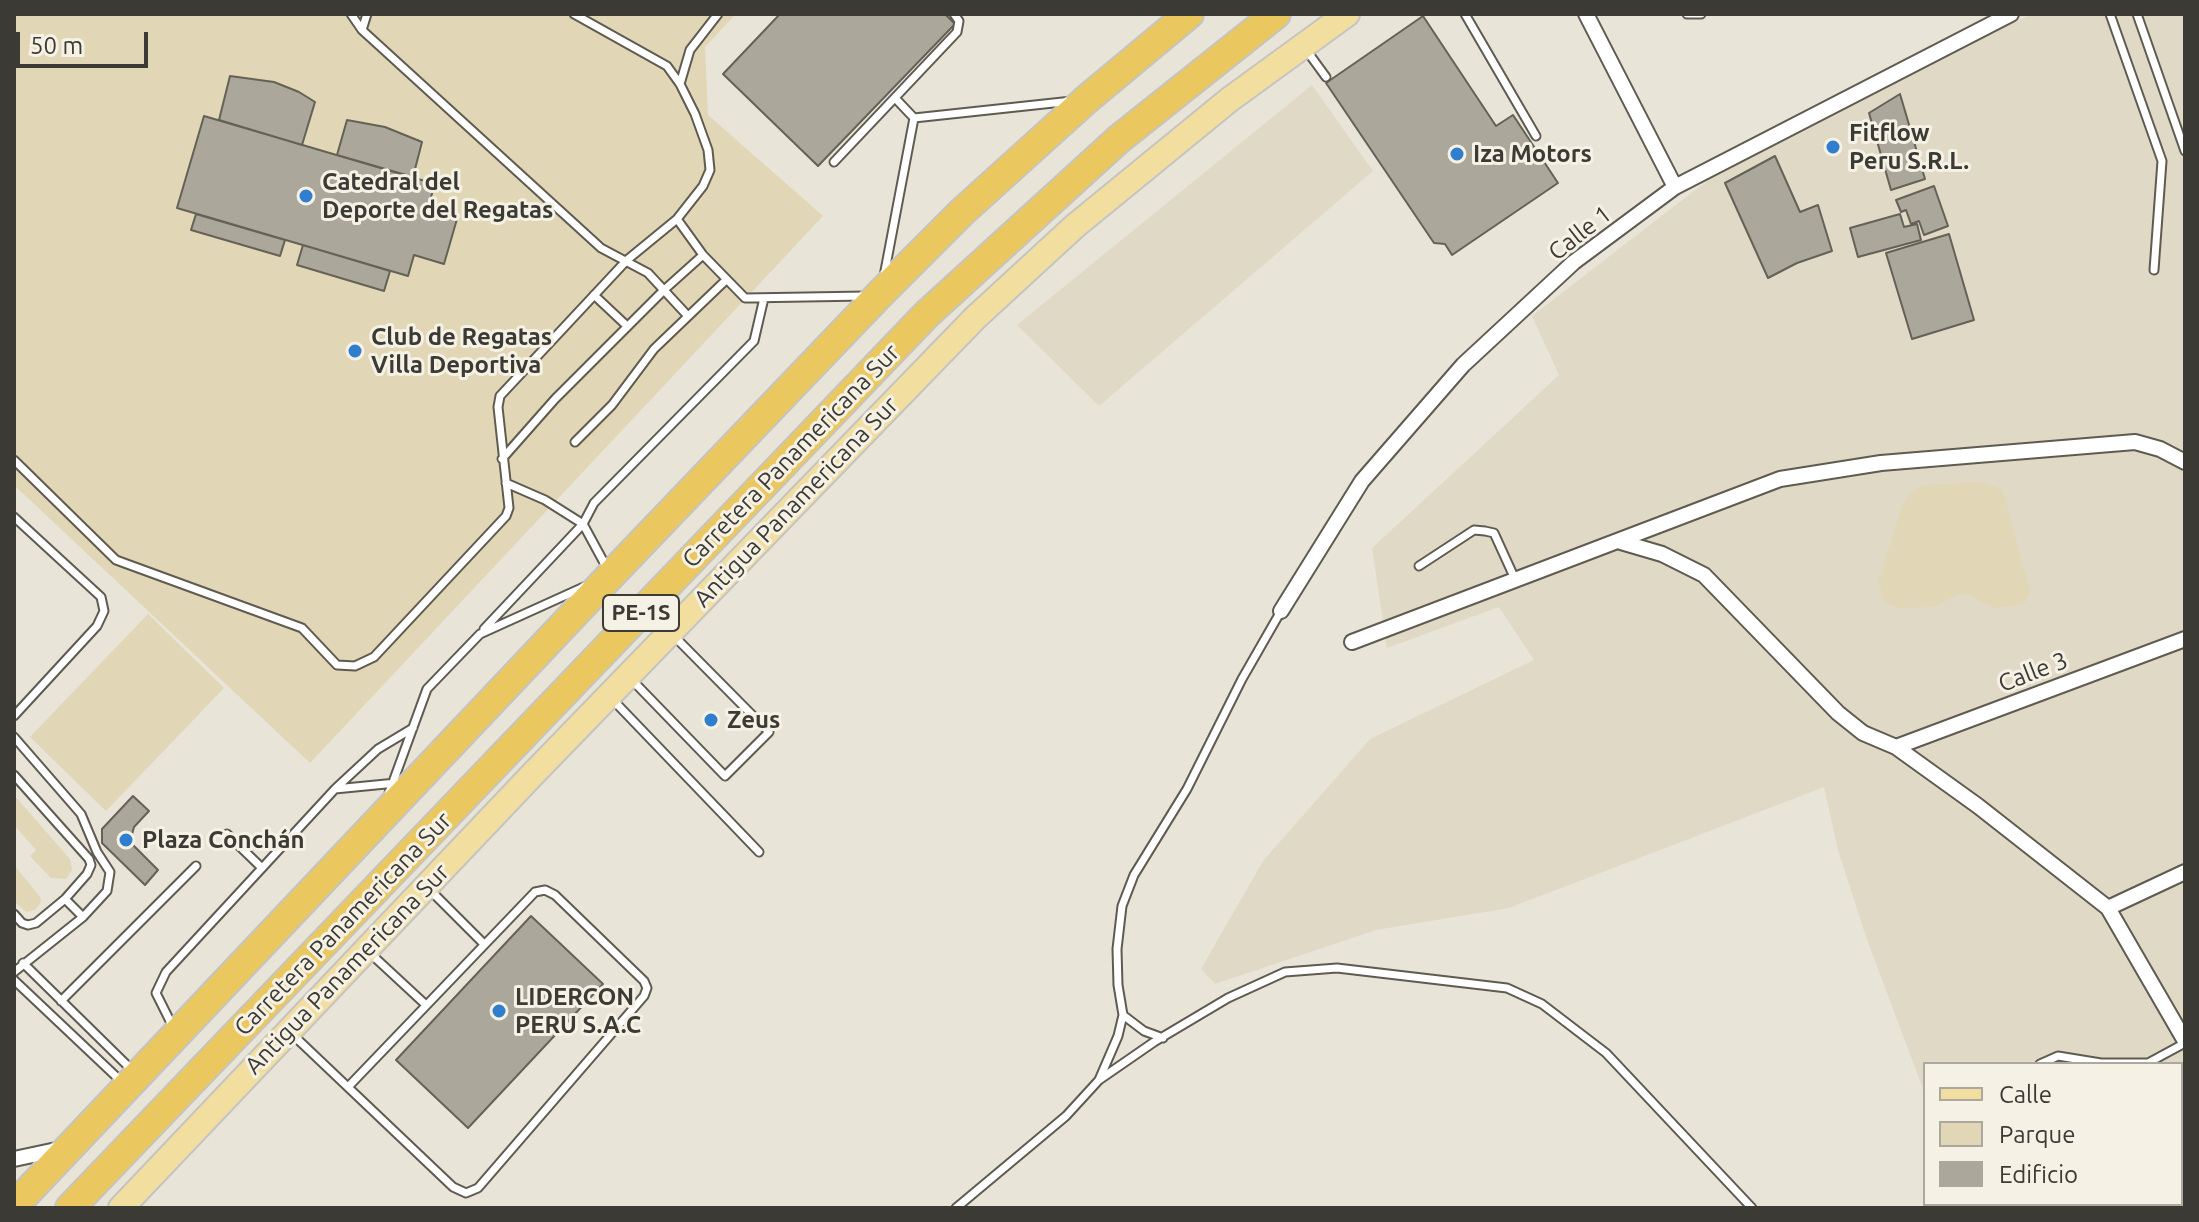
<!DOCTYPE html>
<html>
<head>
<meta charset="utf-8">
<style>
	body { margin:0 }
	#map { position:relative; width:2199px; height:1222px; overflow:hidden; background:#e8e4d8; font-family:Ubuntu,sans-serif }
	canvas { display:block }
	.frame { position:absolute; inset:0; border:16px solid #3b3a35; pointer-events:none }
	.legend { position:absolute; left:1923px; top:1062px; width:260px; height:144px; box-sizing:border-box; background:#f5f1e5; border:2px solid #aba89f; margin:0; padding:10px 14px; list-style:none; font-size:24px; color:#3b3a35 }
	.legend li { display:flex; align-items:center; gap:16px; height:40px }
	.legend b { width:40px; border:2px solid #aba89f }
	.scale { position:absolute; left:16px; top:32px; width:132px; height:36px; box-sizing:border-box; border:4px solid #3b3a35; border-top:0; padding-left:10px; font-size:24px; line-height:28px; white-space:nowrap; color:#3b3a35; -webkit-text-stroke:6px #f5f1e5; paint-order:stroke }
</style>
</head>
<body>
<div id="map">
<canvas width="2199" height="1222"></canvas>
<div class="frame"></div>
<ul class="legend">
<li><b style="height:10px;background:#f2de9f"></b>Calle</li>
<li><b style="height:22px;background:#e1d6b5"></b>Parque</li>
<li><b style="height:22px;background:#aba79b"></b>Edificio</li>
</ul>
<div class="scale">50 m</div>
</div>
<script>
const c = document.querySelector('canvas').getContext('2d');
c.lineJoin = 'round';
function fillPath(path, color) { c.fillStyle = color; c.fill(path, 'evenodd'); }
const toPath = rows => new Path2D(rows.map(r => 'M' + r).join(''));
function strokePath(path, color, width, dash) { c.strokeStyle = color; c.lineWidth = width; c.lineCap = dash ? 'butt' : 'round'; c.setLineDash(dash || []); c.stroke(path); }
function write(font, color, halo, rows, align = 'center') {
  c.font = font + ' Ubuntu,sans-serif'; c.lineWidth = 6; c.setLineDash([]); c.textBaseline = 'middle'; c.strokeStyle = halo; c.fillStyle = color; for (const [text, x, y, turn = 0] of rows) {
    c.save(); c.translate(x, y); c.rotate((+turn || 0) * Math.PI / 180); c.textAlign = isNaN(turn) ? turn : align; if (halo) c.strokeText(text, 0, 0); c.fillText(text, 0, 0); c.restore();
  }
}
const built = toPath([
	[2033,14,2185,14,2185,1208,1973,1208,1971,1204,2181,1204,2181,1064,1925,1064,1925,1094,1865,934,1838,850,1824,787,1509,908,1376,930,1215,984,1201,969,1263,861,1370,739,1534,660,1499,607,1387,648,1372,548,1559,375,1532,316,1716,174,1990,32],
	[1312,85,1373,171,1099,406,1017,325]
]);
const green = toPath([
	[14,14,736,14,705,47,708,115,823,216,310,763,14,485],
	[1980,482,2000,488,2004,495,2030,591,2026,601,2020,605,1993,608,1967,594,1958,594,1935,607,1899,608,1889,604,1882,598,1879,578,1902,507,1911,493,1923,485],
	[148,614,224,688,106,811,30,737],
	[14,795,70,859,72,870,66,879,51,878,30,856,36,850,14,825],
	[14,865,40,897,41,902,35,910,26,912,14,901]
]);
const building = toPath([
	[780,14,945,14,955,24,818,166,723,74,780,14],
	[1423,16,1496,126,1513,115,1558,183,1452,255,1445,244,1434,243,1326,83,1423,16],
	[230,76,274,82,299,92,315,102,302,145,219,120,230,76],
	[1900,94,1925,179,1891,190,1869,113,1900,94],
	[204,116,435,184,427,210,457,219,444,264,414,255,408,276,177,208,204,116],
	[347,120,385,127,422,142,413,177,337,155,347,120],
	[1775,156,1800,212,1818,205,1832,251,1797,263,1768,278,1725,183,1775,156],
	[1934,186,1948,226,1924,235,1919,221,1911,224,1906,210,1901,212,1896,200,1934,186],
	[196,214,285,240,280,256,191,230,196,214],
	[1900,214,1904,227,1917,224,1921,240,1858,257,1850,228,1900,214],
	[1949,234,1974,320,1912,339,1886,253,1949,234],
	[303,245,390,271,384,291,297,265,303,245],
	[133,796,149,811,134,827,130,842,158,870,145,885,102,843,102,829,133,796],
	[531,916,603,984,468,1128,396,1060,531,916]
]);
const service = toPath([
	[351,14,362,30],
	[367,14,362,30,601,248,648,273,687,315],
	[574,14,667,66,680,84,695,114,708,150,710,170,703,186,677,219,703,255,745,298,866,296],
	[1465,14,1536,136],
	[1687,14,1701,14],
	[2110,14,2162,161,2154,270],
	[2137,14,2185,151],
	[1307,51,1326,77],
	[680,84,690,50,718,14],
	[895,98,914,118],
	[834,162,957,32,959,21,954,14],
	[884,276,914,118,1072,101],
	[594,295,627,326],
	[575,442,612,405,654,349,726,280],
	[502,459,555,399,664,290,703,255],
	[14,460,116,560,302,628,337,665,355,666,374,657,506,516,509,508,498,407,500,396,627,260,677,219],
	[14,517,101,597,104,611,97,626,14,716],
	[1419,566,1474,530,1485,531,1494,533,1515,579],
	[608,570,583,524,594,503,754,341,764,298],
	[484,629,583,524,545,500,506,483],
	[632,680,725,776,769,732,673,635],
	[613,700,759,852],
	[14,737,81,814,97,852,110,872,107,891,83,917,14,972],
	[14,775,89,859,91,865,87,874,65,899,36,923,28,925,22,923,14,914],
	[336,788,378,749,413,728],
	[389,793,427,689,480,634,586,586],
	[227,834,262,868],
	[431,891,484,944],
	[65,899,83,917],
	[371,954,426,1005],
	[23,963,134,1072],
	[14,980,123,1083],
	[61,1001,196,866],
	[1123,1015,1144,1031,1163,1038],
	[173,1027,156,993,166,972,335,789,396,783],
	[292,1034,453,1187,466,1193,478,1188,644,996,647,988,644,981,555,895,545,890,535,892,348,1087],
	[2040,1064,2058,1056,2101,1063,2148,1063,2185,1043],
	[1099,1080,1154,1042,1228,998,1285,972,1337,968,1507,988,1542,1004,1606,1053,1752,1208],
	[2181,1145,2185,1143],
	[956,1208,1066,1116,1099,1080,1118,1036,1123,1015,1118,985,1117,949,1122,906,1134,875,1187,789,1242,679,1281,611],
	[2066,1208,2073,1204]
]);
const minor = toPath([
	[1586,14,1675,187],
	[1621,542,1662,554,1704,575,1838,713,1863,733,1896,747,1978,806,2108,908,2185,1041],
	[1281,611,1362,481,1463,365,1574,262,1675,187,2011,14],
	[1352,642,1780,479,1881,463,2135,442,2160,449,2185,462],
	[1896,747,2185,639],
	[2108,908,2185,872],
	[14,1159,61,1149]
]);
const primary = toPath([
	[121,1208,533,774,975,318,1075,226,1229,100,1347,14]
]);
const motorway = toPath([
	[14,1206,611,575,880,294,962,212,1087,99,1189,14],
	[70,1208,927,314,1119,139,1276,14]
]);
const markers = [
	[1833,147,8,"#307ece"],
	[1457,154,8,"#307ece"],
	[306,196,8,"#307ece"],
	[355,351,8,"#307ece"],
	[711,720,8,"#307ece"],
	[126,840,8,"#307ece"],
	[499,1011,8,"#307ece"]
];
const shields = [
	[641,613,76]
];
const shieldNames = [
	["PE-1S",641,613]
];
const poiNames = [
	["Fitflow",1849,133],
	["Peru S.R.L.",1849,161],
	["Iza Motors",1473,154],
	["Catedral del",322,182],
	["Deporte del Regatas",322,210],
	["Club de Regatas",371,337],
	["Villa Deportiva",371,365],
	["Zeus",727,720],
	["Plaza Conchán",142,840],
	["LIDERCON",515,997],
	["PERU S.A.C",515,1025]
];
const streetNames = [
	["Calle 1",1580,233,-38],
	["Carretera Panamericana Sur",791,456,-46],
	["Antigua Panamericana Sur",796,502,-46],
	["Calle 3",2033,672,-21],
	["Carretera Panamericana Sur",343,924,-46],
	["Antigua Panamericana Sur",347,969,-46]
];
fillPath(built, '#e0d9c6');
fillPath(green, '#e1d6b5');
fillPath(building, '#aba79b');
strokePath(building, '#646156', 2);
strokePath(service, '#5f5b51', 11);
strokePath(minor, '#5f5b51', 18);
strokePath(primary, '#c4c4c2', 28);
strokePath(motorway, '#c4c4c2', 32);
strokePath(service, '#fff', 7);
strokePath(minor, '#fff', 14);
strokePath(primary, '#f2de9f', 24);
strokePath(motorway, '#eac85f', 28);
for (const [x, y, r, color] of markers) { const dot = new Path2D(); dot.arc(x, y, r, 0, 2 * Math.PI); c.fillStyle = color; c.fill(dot); strokePath(dot, '#f5f1e5', 3); }
for (const [x, y, w] of shields) { const box = new Path2D(); box.roundRect(x - w / 2, y - 18, w, 36, 6); c.fillStyle = '#f5f1e5'; c.fill(box); strokePath(box, '#3b3a35', 2); }
write('bold 22px', '#3b3a35', null, shieldNames);
write('bold 24px', '#3b3a35', '#f5f1e5', poiNames, 'left');
write('24px', '#3b3a35', '#f5f1e5', streetNames);
</script>
</body>
</html>
